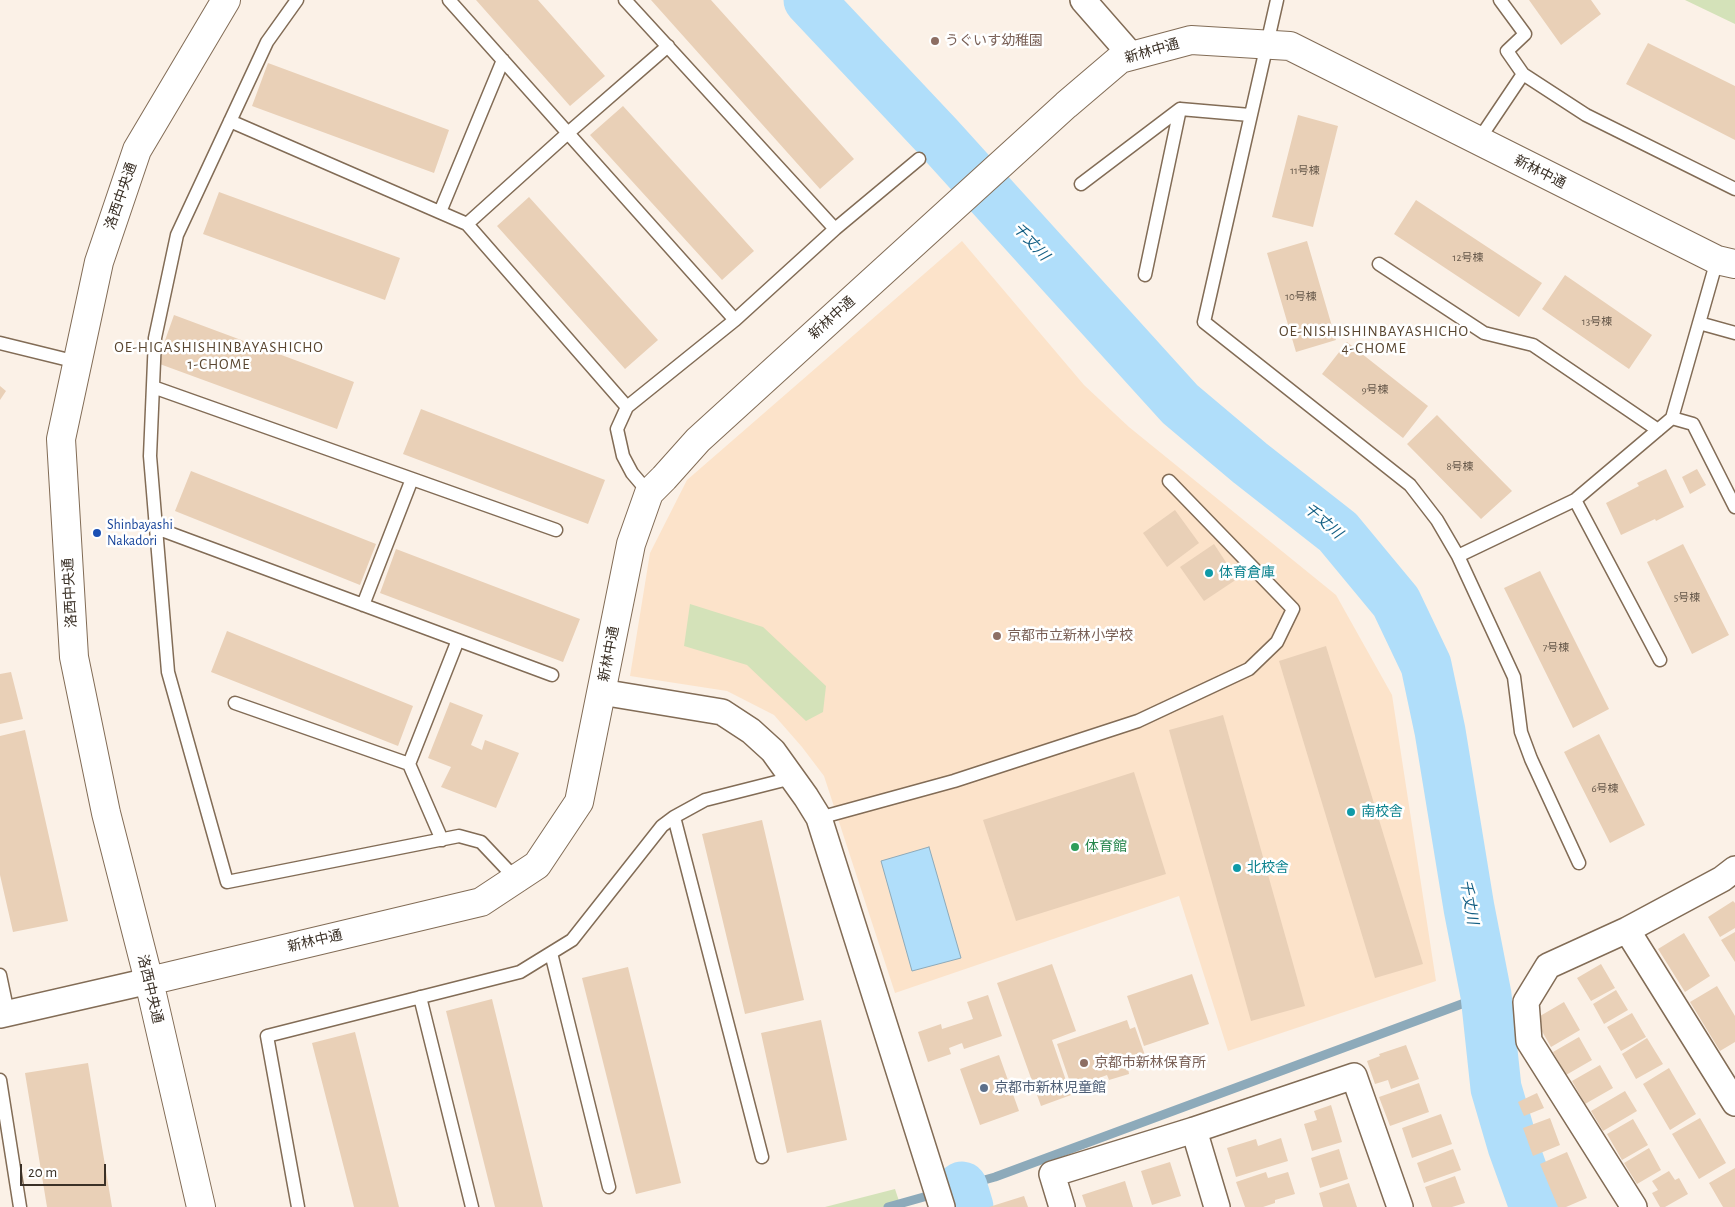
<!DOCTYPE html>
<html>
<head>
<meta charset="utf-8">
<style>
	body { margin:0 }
	#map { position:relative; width:1735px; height:1207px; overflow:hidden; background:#fbf1e7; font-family:"Alegreya Sans",sans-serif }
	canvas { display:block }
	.scale { position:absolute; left:20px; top:1164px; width:86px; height:22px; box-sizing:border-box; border:2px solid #3a3026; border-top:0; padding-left:6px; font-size:15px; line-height:18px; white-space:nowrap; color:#3a3026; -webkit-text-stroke:4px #fff; paint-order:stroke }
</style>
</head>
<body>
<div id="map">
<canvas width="1735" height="1207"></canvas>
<div class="scale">20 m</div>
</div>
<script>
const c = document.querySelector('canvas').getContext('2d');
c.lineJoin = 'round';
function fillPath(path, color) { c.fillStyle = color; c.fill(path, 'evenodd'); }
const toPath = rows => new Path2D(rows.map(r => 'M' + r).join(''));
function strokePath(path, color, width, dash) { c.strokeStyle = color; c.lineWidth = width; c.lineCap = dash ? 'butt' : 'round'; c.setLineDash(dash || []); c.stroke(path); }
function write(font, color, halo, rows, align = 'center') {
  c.font = font + ' "Alegreya Sans","Noto Sans JP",sans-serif'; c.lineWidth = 5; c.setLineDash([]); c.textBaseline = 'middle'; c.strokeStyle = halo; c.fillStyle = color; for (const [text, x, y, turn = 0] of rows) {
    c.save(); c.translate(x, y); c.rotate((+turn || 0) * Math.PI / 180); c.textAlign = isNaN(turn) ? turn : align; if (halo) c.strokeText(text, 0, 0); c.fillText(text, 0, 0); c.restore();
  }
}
const built = toPath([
	[962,241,1084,385,1129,427,1336,595,1392,695,1436,981,1228,1051,1179,896,895,993,824,776,802,747,774,715,727,691,630,676,650,553,687,480]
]);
const green = toPath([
	[1685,0,1735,0,1735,24],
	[690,604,763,627,826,686,823,712,806,721,747,665,684,646],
	[895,1189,901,1207,825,1207]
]);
const water = toPath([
	[929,847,961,958,912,971,881,861,929,847]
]);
const stream = toPath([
	[888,1207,995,1177,1486,995]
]);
const river = toPath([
	[809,0,938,137,1180,404,1250,463,1338,532,1396,602,1426,665,1440,731,1469,908,1486,995,1496,1088,1513,1146,1535,1207],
	[962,1187,968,1207]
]);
const building = toPath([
	[476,0,538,0,605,76,570,106],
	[651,0,711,0,854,159,820,189],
	[1529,0,1591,0,1601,14,1561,45],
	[1648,43,1735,86,1735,140,1626,84],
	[268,63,449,130,434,173,252,106],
	[623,106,754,251,722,280,590,135],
	[1298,115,1338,126,1313,227,1272,217],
	[219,192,400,258,385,300,203,234],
	[529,197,658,340,625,369,497,226],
	[1416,200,1542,283,1519,317,1394,234],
	[1307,241,1336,340,1296,352,1267,253],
	[1565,275,1652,335,1629,369,1542,309],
	[174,315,354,382,337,429,157,363],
	[1347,342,1428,406,1403,438,1322,374],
	[0,386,6,391,0,400],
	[421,409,605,480,588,524,403,454],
	[1437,415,1512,491,1481,519,1407,444],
	[1666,469,1684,507,1656,521,1655,519,1621,535,1606,503,1639,486,1637,483],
	[1697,469,1706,485,1690,494,1682,477],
	[191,471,376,544,360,585,175,511],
	[1175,510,1199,543,1167,567,1143,533],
	[1214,544,1237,579,1204,601,1180,567],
	[1683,544,1729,635,1692,654,1647,562],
	[396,549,580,619,563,662,380,593],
	[1540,571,1609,709,1573,728,1504,588],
	[227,631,413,706,398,746,211,672],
	[1326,646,1423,964,1375,978,1279,661],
	[11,672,23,719,0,724,0,674],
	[450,702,483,715,471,745,482,750,485,740,519,753,496,808,441,787,451,767,428,758],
	[1223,715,1305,1006,1251,1021,1169,730],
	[25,730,68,921,13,932,0,875,0,736],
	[1599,734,1645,825,1610,843,1564,752],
	[1134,772,1166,874,1016,921,983,820],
	[762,820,804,1000,745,1014,702,834],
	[1733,901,1735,903,1735,928,1720,937,1708,917],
	[1735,932,1735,962,1721,940],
	[1684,933,1710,976,1685,992,1658,949],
	[1052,964,1076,1031,1052,1040,1071,1095,1041,1106,997,983],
	[1601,964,1615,988,1591,1001,1577,978],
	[628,967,681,1183,636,1194,582,978],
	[1192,974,1209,1024,1144,1046,1127,996],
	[1717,986,1735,1016,1735,1042,1720,1051,1690,1002],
	[1616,990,1628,1010,1604,1024,1593,1004],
	[988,995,1002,1036,964,1049,962,1043,949,1048,951,1054,928,1062,918,1032,941,1024,942,1029,973,1019,967,1002],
	[492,999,543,1207,495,1207,446,1011],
	[1564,1002,1580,1030,1551,1047,1535,1019],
	[1632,1013,1646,1037,1621,1051,1607,1027],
	[821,1020,847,1140,787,1153,761,1033],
	[1127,1020,1130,1029,1135,1027,1147,1061,1128,1068,1129,1074,1109,1080,1107,1075,1072,1088,1057,1044],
	[355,1032,399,1207,354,1207,312,1043],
	[1579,1037,1592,1060,1566,1075,1553,1052],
	[1647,1038,1663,1064,1636,1079,1622,1054],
	[1406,1045,1419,1079,1391,1089,1388,1080,1375,1084,1367,1061,1380,1056,1379,1054],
	[999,1055,1019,1111,980,1125,960,1069],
	[88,1063,112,1207,47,1207,25,1073],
	[1600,1065,1613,1088,1585,1104,1572,1081],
	[1669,1068,1696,1114,1670,1130,1643,1084],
	[1419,1083,1429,1112,1390,1126,1379,1097],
	[1625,1091,1637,1111,1603,1131,1591,1111],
	[1537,1093,1544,1108,1524,1116,1518,1102],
	[1331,1105,1342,1142,1312,1151,1304,1124,1317,1120,1314,1111],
	[1441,1114,1452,1144,1412,1158,1402,1128],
	[1550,1118,1560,1145,1533,1156,1523,1128],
	[1700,1118,1726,1163,1699,1179,1672,1134],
	[1633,1119,1648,1145,1622,1160,1607,1134],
	[1281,1138,1288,1161,1236,1177,1227,1148,1256,1139,1258,1146],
	[1649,1148,1661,1170,1637,1184,1624,1163],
	[1339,1149,1348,1179,1320,1188,1311,1158],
	[1453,1149,1461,1170,1424,1183,1417,1163],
	[1567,1152,1587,1198,1566,1207,1558,1207,1540,1164],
	[1170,1162,1181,1196,1152,1205,1141,1171],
	[1735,1168,1735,1207,1723,1207,1709,1183],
	[1669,1171,1675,1180,1679,1178,1688,1194,1665,1207,1660,1207,1652,1193,1658,1190,1652,1181],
	[1266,1172,1268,1178,1288,1172,1295,1194,1275,1200,1275,1203,1263,1207,1245,1207,1236,1182],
	[1455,1176,1465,1203,1452,1207,1432,1207,1425,1187],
	[1125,1181,1133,1207,1086,1207,1082,1195],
	[1349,1183,1357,1207,1323,1207,1319,1193],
	[1024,1196,1028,1207,989,1207]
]);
const service = toPath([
	[297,0,267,42,177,235,155,338,150,456,168,672,227,882,459,836,481,842,516,879],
	[449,0,735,320],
	[625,0,835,229],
	[1277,0,1204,322,1410,485,1437,520,1458,556,1514,677,1521,732,1531,759,1579,863],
	[1500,0,1525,34,1507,51,1523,74,1586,115,1735,189],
	[230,121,467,224,627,407],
	[1478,141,1523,74],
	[1081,184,1180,109,1250,115],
	[440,212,503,60],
	[467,224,568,133,668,46],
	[1379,264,1484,333,1533,345,1658,430],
	[1145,275,1180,109],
	[1699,323,1735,333],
	[0,343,77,362],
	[153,387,556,530],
	[1672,418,1693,424,1735,507],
	[649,493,632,473,623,456,617,429,627,407,735,320,835,229,919,159],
	[1575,500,1660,660],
	[156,528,552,675],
	[1458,556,1575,500,1672,418,1717,260],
	[363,605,412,479],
	[235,703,409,764],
	[674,817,762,1157],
	[819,818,954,781,1138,721,1249,669,1277,642,1293,609,1169,481],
	[442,840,409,764,458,640],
	[551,953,609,1187],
	[0,975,8,1013],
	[420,997,472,1207],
	[0,1080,20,1207],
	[298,1207,267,1036,520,972,572,940,662,826,674,817,705,800,792,778]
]);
const minor = toPath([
	[1083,0,1132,56],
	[601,692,722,712,751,731,773,751,806,797,819,818,942,1207],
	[1627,930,1735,1103],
	[0,1015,149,981],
	[1194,1130,1217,1207],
	[1062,1207,1052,1174,1194,1130,1354,1076,1400,1207],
	[1634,1207,1529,1041,1526,1002,1548,966,1627,930,1722,879,1735,869]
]);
const tertiary = toPath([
	[149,981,481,902,537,865,579,802,631,544,649,493,664,478,698,440,1066,105,1120,59,1191,40,1290,46,1717,260,1735,264],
	[201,1207,149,981,106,813,74,657,61,439,99,262,137,150,226,0]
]);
const markers = [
	[935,41,5,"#8d6e63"],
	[97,533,5,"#1a4fb4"],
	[1209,573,5,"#0f9aa8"],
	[997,636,5,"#8d6e63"],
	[1351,812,5,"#0f9aa8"],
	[1075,847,5,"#2e9e5b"],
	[1237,868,5,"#0f9aa8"],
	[1084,1063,5,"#8d6e63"],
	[984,1088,5,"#5c6f8a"]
];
const numberNames = [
	["11号棟",1305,171],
	["12号棟",1468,258],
	["10号棟",1301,297],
	["13号棟",1597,322],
	["9号棟",1375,390],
	["8号棟",1460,467],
	["5号棟",1687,598],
	["7号棟",1556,648],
	["6号棟",1605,789]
];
const educationNames = [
	["うぐいす幼稚園",945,41],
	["京都市立新林小学校",1007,636],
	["京都市新林保育所",1094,1063]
];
const streetNames = [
	["新林中通",1152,51,-16],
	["新林中通",1540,172,27],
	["洛西中央通",121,196,-71],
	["新林中通",832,318,-42],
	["洛西中央通",70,593,-93],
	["新林中通",609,654,-79],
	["新林中通",315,941,-13],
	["洛西中央通",150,989,77]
];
const transitNames = [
	["Shinbayashi",107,525],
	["Nakadori",107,541]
];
const cultureNames = [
	["体育倉庫",1219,573],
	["南校舎",1361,812],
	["北校舎",1247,868]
];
const leisureNames = [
	["体育館",1085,847]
];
const serviceNames = [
	["京都市新林児童館",994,1088]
];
const waterNames = [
	["千丈川",1031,242,47],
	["千丈川",1323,521,41],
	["千丈川",1469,902,80]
];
const neighbourhoodNames = [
	["OE-NISHISHINBAYASHICHO",1374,331],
	["4-CHOME",1374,348],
	["OE-HIGASHISHINBAYASHICHO",219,347],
	["1-CHOME",219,364]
];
fillPath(built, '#fce3ca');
fillPath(green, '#d4e2b9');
fillPath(water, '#b0defa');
strokePath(water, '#8daaba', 1);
strokePath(stream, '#8daaba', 9);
strokePath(river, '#b0defa', 51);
fillPath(building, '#e9d0b7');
strokePath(service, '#826c56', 15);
strokePath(minor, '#826c56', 28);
strokePath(tertiary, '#826c56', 30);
strokePath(service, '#fff', 12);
strokePath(minor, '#fff', 25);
strokePath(tertiary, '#fff', 28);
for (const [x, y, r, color] of markers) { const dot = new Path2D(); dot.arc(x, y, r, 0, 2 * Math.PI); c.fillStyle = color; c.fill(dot); strokePath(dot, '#fff', 2); }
write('11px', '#66584a', null, numberNames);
write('14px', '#785e54', '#fff', educationNames, 'left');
write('14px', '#3a3026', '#fff', streetNames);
write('14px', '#164399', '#fff', transitNames, 'left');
write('14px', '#0d838f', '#fff', cultureNames, 'left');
write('14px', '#27864d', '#fff', leisureNames, 'left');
write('14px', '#4e5e75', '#fff', serviceNames, 'left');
write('italic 15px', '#135f84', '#fff', waterNames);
c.letterSpacing = '1px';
write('15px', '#59452f', '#fff', neighbourhoodNames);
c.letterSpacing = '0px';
</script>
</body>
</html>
